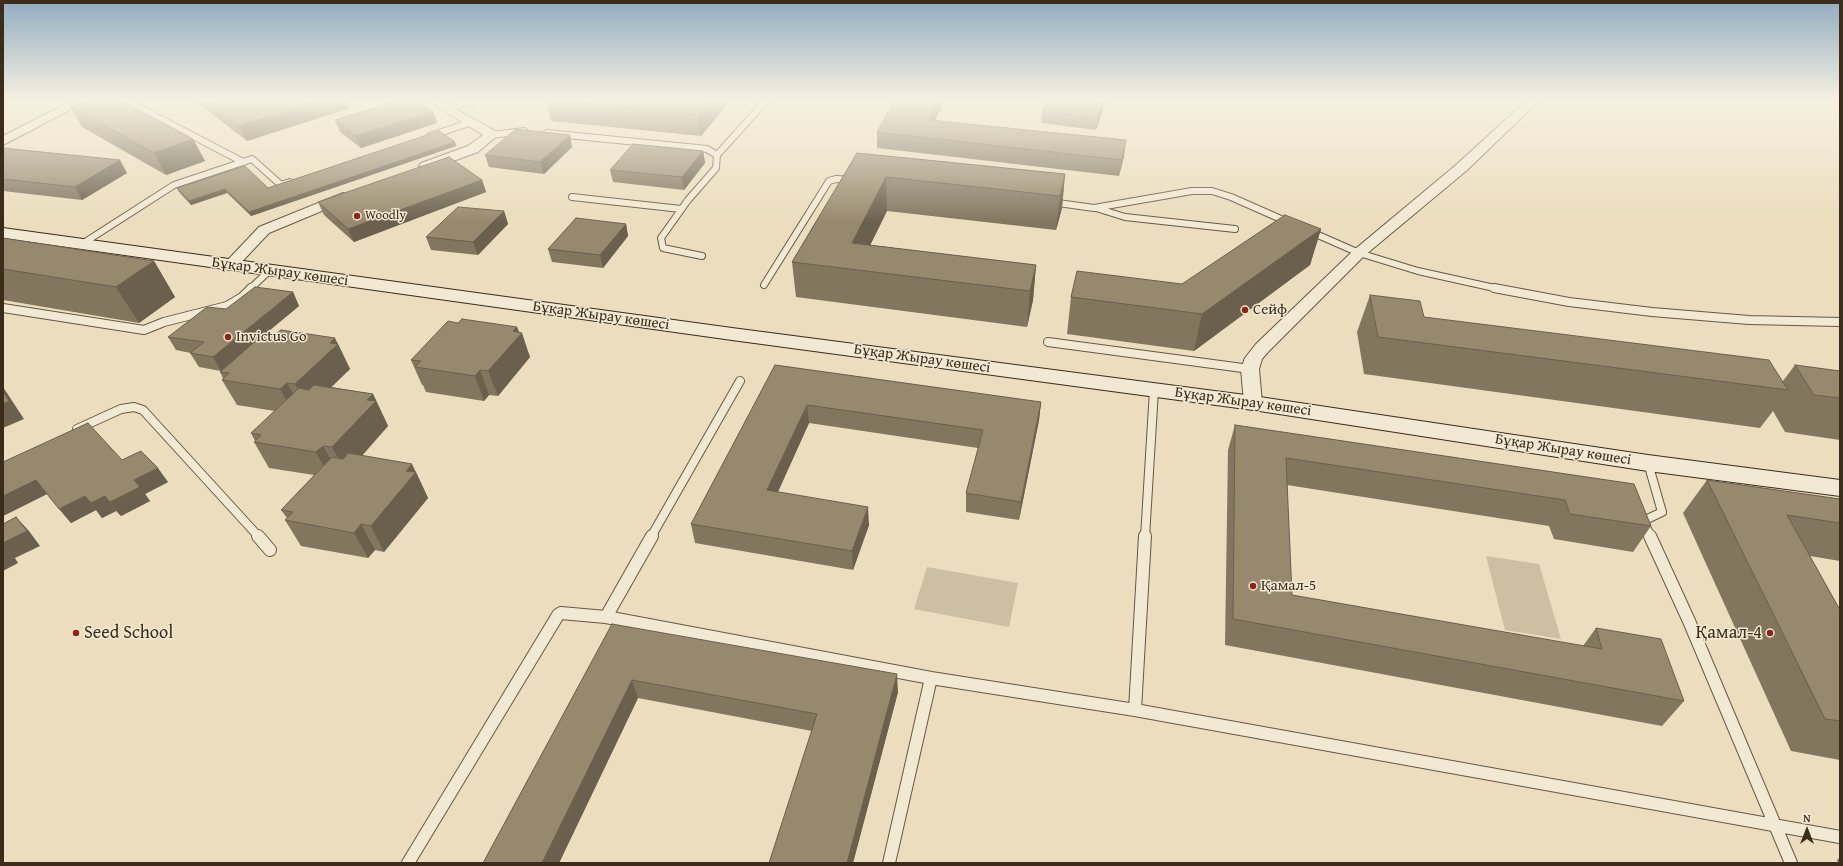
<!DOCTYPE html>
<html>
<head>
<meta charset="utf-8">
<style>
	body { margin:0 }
	#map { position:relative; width:1843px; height:866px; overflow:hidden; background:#ebddbd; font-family:"Gentium Book Plus",serif }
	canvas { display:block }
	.frame { position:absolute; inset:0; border:4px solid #3b2d19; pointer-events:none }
	.north { position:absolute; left:1787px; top:810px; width:40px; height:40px; -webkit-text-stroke:3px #f2e9d4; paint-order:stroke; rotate:0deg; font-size:11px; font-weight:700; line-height:16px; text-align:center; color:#3b2d19 }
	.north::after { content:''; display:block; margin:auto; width:14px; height:18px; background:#3b2d19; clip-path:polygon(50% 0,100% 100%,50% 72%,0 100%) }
</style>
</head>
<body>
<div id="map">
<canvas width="1843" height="866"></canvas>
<div class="frame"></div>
<div class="north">N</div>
</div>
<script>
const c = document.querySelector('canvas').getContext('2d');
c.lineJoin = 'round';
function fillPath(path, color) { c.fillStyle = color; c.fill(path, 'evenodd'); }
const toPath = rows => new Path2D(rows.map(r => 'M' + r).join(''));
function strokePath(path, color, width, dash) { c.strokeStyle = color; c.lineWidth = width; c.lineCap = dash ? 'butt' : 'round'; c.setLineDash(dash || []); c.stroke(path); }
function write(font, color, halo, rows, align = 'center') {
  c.font = font + ' "Gentium Book Plus",serif'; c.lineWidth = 3; c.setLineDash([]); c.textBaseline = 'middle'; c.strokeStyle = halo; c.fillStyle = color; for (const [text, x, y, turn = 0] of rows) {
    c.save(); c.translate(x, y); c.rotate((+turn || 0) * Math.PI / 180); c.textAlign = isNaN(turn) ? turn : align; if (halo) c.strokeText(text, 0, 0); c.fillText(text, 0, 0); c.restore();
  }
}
const green = toPath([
	[1486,556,1539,564,1561,639,1505,630],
	[927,567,1018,583,1009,627,914,609]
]);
const laneFar2 = toPath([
	[131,101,130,103,243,162],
	[547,133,707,149,717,155,716,168,688,200,661,238,663,248,702,256],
	[492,135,524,131],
	[430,136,472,122],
	[717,155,766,101],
	[572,197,681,209],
	[1051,202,1094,208,1192,191,1212,191,1231,197,1290,223],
	[1096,208,1125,217,1235,229],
	[1309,231,1359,253,1418,271,1499,289],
	[82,244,174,185,252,159,281,185,290,182],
	[764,285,829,181,836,179,853,180],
	[250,289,269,271]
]);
const laneFar1 = toPath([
	[1494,288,1569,302,1652,312,1749,320,1840,322],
	[3,308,144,330,164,322,227,306,242,297,251,288],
	[1048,342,1250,369],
	[77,429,121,409,134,407,143,410,259,537],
	[1648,463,1662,512,1643,521,1651,537],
	[651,537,740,381],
	[1145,537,1154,390]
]);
const lane = toPath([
	[258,536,270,550],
	[1650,536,1689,621,1791,863],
	[606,617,652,536],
	[1135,710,1145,536],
	[408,863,558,615,561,613,606,617,931,678],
	[889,863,931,678,1135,710,1840,837]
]);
const street = toPath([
	[71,101,87,101,3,145,3,136,71,101],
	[428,101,443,101,448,104,457,101,478,101,476,104,456,109,497,132,498,135,478,152,431,169,421,169,419,166,421,163,468,146,483,135,428,101],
	[1526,101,1539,101,1466,171,1364,256,1268,352,1262,359,1259,369,1262,403,1259,407,1253,409,1247,407,1244,403,1241,369,1245,358,1256,344,1354,250,1456,165,1526,101],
	[343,193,348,194,350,197,348,200,269,233,236,268,231,270,226,268,223,265,259,227,343,193]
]);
const secondary = toPath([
	[3,228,732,328,1253,396,1648,455,1840,480,1840,496,1648,471,1253,410,732,340,3,238,3,228]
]);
const wall = toPath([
	[195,101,347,101,350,108,247,141],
	[383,101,433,111,437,123,361,148,340,132,335,120,384,105],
	[546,101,730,101,701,136,551,121],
	[1106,101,1096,130,1041,123,1042,111],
	[70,106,193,139,205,161,166,175,82,127],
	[936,120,1124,156,1119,176,877,148,877,132],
	[455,142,456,146,251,216,227,193,191,205,179,192,177,188,268,188],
	[572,147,544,174,489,167,485,155],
	[3,148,127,173,82,200,3,191],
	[703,151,705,163,684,190,613,182,610,170],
	[857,153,1065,174,1062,208,1056,230,887,211,870,245,1036,265,1033,300,1027,327,796,297,792,262],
	[482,180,486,192,354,242,324,215,318,202],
	[504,211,508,224,478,255,431,250,426,237],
	[626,224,628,236,603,268,552,262,548,249],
	[1321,229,1310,265,1194,351,1067,334,1071,297,1182,284],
	[3,238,154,261,175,297,139,323,3,300],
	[293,292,299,306,267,332,338,344,350,369,331,387,373,394,388,426,362,456,416,472,428,498,384,552,375,550,368,558,301,546,285,520,287,518,281,510,314,475,269,468,254,442,255,441,251,433,275,411,237,405,222,380,223,378,220,372,221,371,199,367,190,353,191,353,176,350,168,337,226,309],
	[1370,295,1424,317,1783,381,1795,365,1840,371,1840,440,1785,432,1773,411,1760,428,1364,374,1357,332],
	[458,323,517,327,530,357,498,396,489,395,484,401,426,392,423,385,422,385,411,360],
	[775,365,1041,402,1039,420,1019,520,966,512,966,493,978,448,809,423,778,492,869,525,853,570,695,543,691,524],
	[1235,425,1634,484,1651,526,1633,552,1554,539,1549,526,1287,485,1292,595,1583,646,1596,628,1684,701,1662,726,1225,645,1228,450],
	[122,460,168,482,145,494,150,501,121,516,116,511,102,518,96,510,71,523,47,494,3,516,3,462],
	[1707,480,1840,499,1840,561,1810,556,1840,610,1840,760,1791,751,1683,513],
	[612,624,898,692,853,863,769,863,812,731,638,698,559,863,483,863],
	[1840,857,1840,863,1838,863,1837,860]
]);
const shadedWall = toPath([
	[318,101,347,101,350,108,247,141,239,126],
	[709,101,730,101,701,136,697,115],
	[938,101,944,101,929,135,929,120],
	[1103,101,1106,101,1096,130,1098,118],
	[433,111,437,123,361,148,356,136],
	[570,135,572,147,544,174,540,162],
	[193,139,205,161,166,175,154,153],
	[1126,140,1124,156,1119,176,1122,160],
	[455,142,456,146,251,216,249,212],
	[703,151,705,163,684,190,682,177],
	[120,160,127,173,82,200,75,187],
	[1065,174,1062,208,1056,230,1060,196],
	[886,177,887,211,858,270,852,243],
	[482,180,486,192,354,242,348,229],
	[225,189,227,193,191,205,189,201],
	[504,211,508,224,478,255,473,242],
	[626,224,628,236,603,268,600,255],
	[1321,229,1310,265,1194,351,1202,314],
	[154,261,175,297,139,323,116,287],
	[1036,265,1033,300,1027,327,1030,291],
	[293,292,299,306,221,371,213,357],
	[517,327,520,335,522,333,530,357,498,396,488,371,513,331],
	[335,338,350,369,309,409,295,384,330,343],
	[480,370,489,395,484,401,475,376],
	[287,383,301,408,294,414,280,389],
	[3,387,24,419,3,428],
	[373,394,388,426,346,473,332,447,367,400],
	[1041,402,1039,420,1019,520,1021,502],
	[807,405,809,423,770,509,767,490],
	[323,446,337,471,330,478,316,452],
	[412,464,428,498,384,552,371,526,406,471],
	[158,468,168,482,145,494,150,501,121,516,110,502,134,480],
	[36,480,47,494,3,516,3,496],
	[85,496,96,510,71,523,59,509],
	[105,496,116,511,102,518,91,503],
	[868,507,869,525,853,570,852,551],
	[16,517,29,531,40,546,15,558,18,563,3,571,3,543],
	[361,524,375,550,368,558,354,533],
	[897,674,898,692,853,863,847,863],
	[632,680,638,698,559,863,542,863]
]);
const building = toPath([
	[84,101,122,101,193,139,154,153,70,106,84,101],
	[207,101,318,101,239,126,207,101],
	[383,101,418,101,433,111,356,136,335,120,387,104,383,101],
	[556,101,709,101,697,115,556,101],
	[894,101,938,101,929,120,1126,140,1122,160,877,132,894,101],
	[1047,101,1103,101,1098,118,1042,111,1047,101],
	[516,129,570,135,540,162,485,155,516,129],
	[439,131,455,142,249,212,225,189,189,201,177,188,245,166,268,188,439,131],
	[633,144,703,151,682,177,610,170,633,144],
	[3,148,120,160,75,187,3,179,3,148],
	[857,153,1065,174,1060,196,886,177,852,243,1036,265,1030,291,792,262,857,153],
	[449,157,482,180,348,229,318,202,449,157],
	[458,207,504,211,473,242,426,237,458,207],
	[1285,215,1321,229,1202,314,1071,297,1077,271,1182,284,1285,215],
	[576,218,626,224,600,255,548,249,576,218],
	[3,238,154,261,116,287,3,269,3,238],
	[255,287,293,292,213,357,190,353,204,342,168,337,207,307,226,309,255,287],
	[1370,295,1420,301,1424,317,1769,360,1788,390,1378,337,1370,295],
	[462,319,517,327,513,331,522,333,488,371,480,370,475,376,415,367,421,361,411,360,448,321,458,323,462,319],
	[281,330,335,338,330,343,338,344,295,384,287,383,280,389,222,380,229,373,220,372,266,332,276,334,281,330],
	[775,365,1041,402,1021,502,966,493,983,430,807,405,767,490,868,507,852,551,691,524,775,365],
	[1795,365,1840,371,1840,398,1814,395,1795,365],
	[314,385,373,394,367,400,376,401,332,447,323,446,316,452,254,442,261,435,251,433,299,388,309,390,314,385],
	[3,391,9,401,3,404,3,391],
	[88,423,122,460,141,451,158,468,134,480,140,487,110,502,105,496,91,503,85,496,59,509,36,480,3,496,3,462,88,423],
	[1235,425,1634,484,1651,526,1570,514,1565,500,1286,458,1292,595,1602,649,1596,628,1661,639,1684,701,1233,619,1235,425],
	[348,453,412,464,406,471,416,472,371,526,361,524,354,533,285,520,293,512,281,510,332,457,343,459,348,453],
	[1707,480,1840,499,1840,523,1787,515,1840,610,1840,721,1825,719,1707,480],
	[16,517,27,531,3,543,3,524,16,517],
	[3,545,5,549,3,550,3,545],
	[612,624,897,674,847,863,769,863,817,714,632,680,542,863,483,863,612,624]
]);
const markers = [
	[357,216,4,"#8f2418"],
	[1245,310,4,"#8f2418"],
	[228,337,4,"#8f2418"],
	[1253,586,4,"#8f2418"],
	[76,633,4,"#8f2418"],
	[1770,633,4,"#8f2418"]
];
const farPoinames = [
	["Woodly",365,216]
];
const streetNames = [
	["Бұқар Жырау көшесі",280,272,8],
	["Бұқар Жырау көшесі",601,316,8],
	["Бұқар Жырау көшесі",922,359,8],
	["Бұқар Жырау көшесі",1243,402,8],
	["Бұқар Жырау көшесі",1563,450,9]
];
const poiNames = [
	["Сейф",1253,310],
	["Invictus Go",236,337],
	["Қамал-5",1261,586]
];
const nearPoinames = [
	["Seed School",84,633],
	["Қамал-4",1762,633,"right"]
];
fillPath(green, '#cdbfa1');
strokePath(laneFar2, '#675942', 8);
strokePath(laneFar1, '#675942', 10);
strokePath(lane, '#675942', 14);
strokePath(street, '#675942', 2);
strokePath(secondary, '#3b2d19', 2);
strokePath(laneFar2, '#f2e9d4', 6);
strokePath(laneFar1, '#f2e9d4', 8);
strokePath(lane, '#f2e9d4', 12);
fillPath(street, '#f2e9d4');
fillPath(secondary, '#f2e9d4');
fillPath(wall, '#82765f');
fillPath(shadedWall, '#6a604d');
fillPath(building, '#97896e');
strokePath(building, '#6a604d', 1);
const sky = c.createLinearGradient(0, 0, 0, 223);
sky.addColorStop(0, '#91acc0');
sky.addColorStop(0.45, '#f6f0e1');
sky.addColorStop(1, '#f6f0e100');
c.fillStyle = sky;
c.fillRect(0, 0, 1843, 223);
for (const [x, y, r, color] of markers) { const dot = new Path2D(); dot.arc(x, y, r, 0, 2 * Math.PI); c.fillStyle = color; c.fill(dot); strokePath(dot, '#f2e9d4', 1.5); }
write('13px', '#3b2d19', '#f2e9d4', farPoinames, 'left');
write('15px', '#3b2d19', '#f2e9d4', streetNames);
write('15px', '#3b2d19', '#f2e9d4', poiNames, 'left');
write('18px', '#3b2d19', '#f2e9d4', nearPoinames, 'left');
</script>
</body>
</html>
